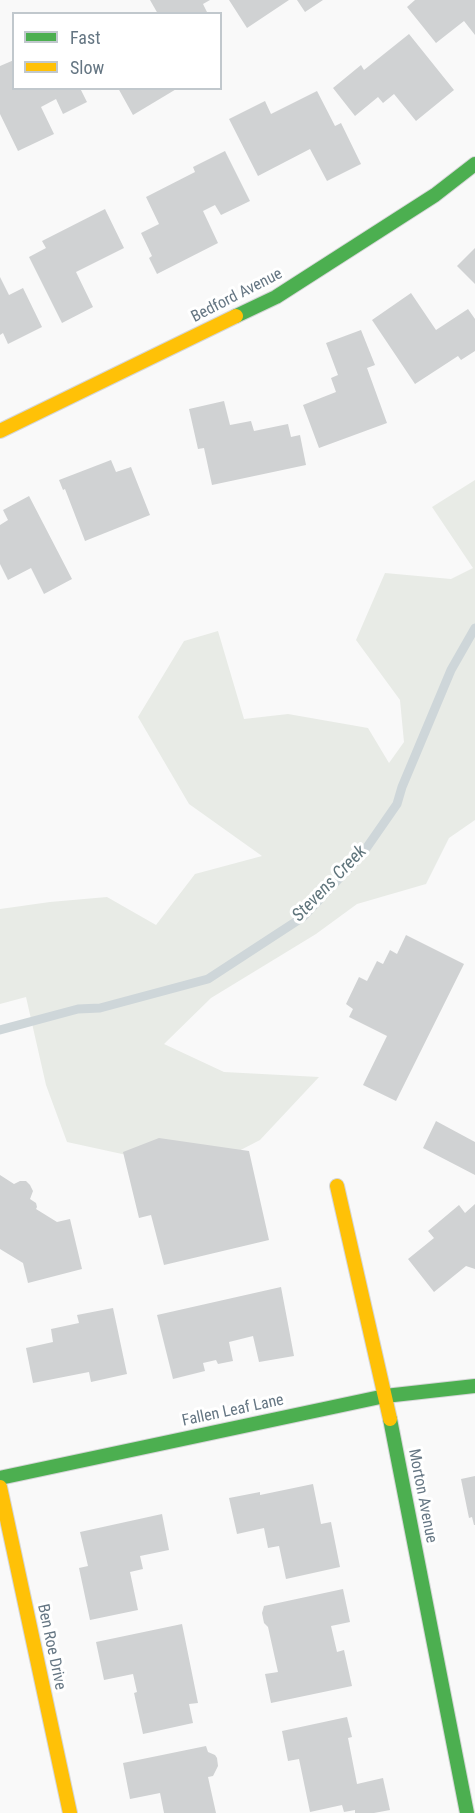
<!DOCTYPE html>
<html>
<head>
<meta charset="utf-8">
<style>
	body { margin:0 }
	#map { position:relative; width:475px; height:1813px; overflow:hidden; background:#f9f9f9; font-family:"Roboto Condensed",sans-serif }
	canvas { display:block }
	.legend { position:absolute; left:12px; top:12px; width:210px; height:78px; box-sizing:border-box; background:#fff; border:2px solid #c1c8cd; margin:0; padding:8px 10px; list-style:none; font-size:18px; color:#657683 }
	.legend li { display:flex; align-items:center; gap:12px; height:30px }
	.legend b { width:30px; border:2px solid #c1c8cd }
</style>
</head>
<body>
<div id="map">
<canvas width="475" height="1813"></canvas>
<ul class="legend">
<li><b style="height:8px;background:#4caf50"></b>Fast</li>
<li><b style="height:8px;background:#ffc107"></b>Slow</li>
</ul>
</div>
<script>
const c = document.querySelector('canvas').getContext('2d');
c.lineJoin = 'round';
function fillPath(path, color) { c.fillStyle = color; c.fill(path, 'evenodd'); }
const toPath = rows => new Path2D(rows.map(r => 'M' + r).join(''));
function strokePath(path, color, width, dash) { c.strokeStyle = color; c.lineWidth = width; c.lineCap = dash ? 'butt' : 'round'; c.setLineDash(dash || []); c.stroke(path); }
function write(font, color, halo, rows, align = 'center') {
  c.font = font + ' "Roboto Condensed",sans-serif'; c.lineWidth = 6; c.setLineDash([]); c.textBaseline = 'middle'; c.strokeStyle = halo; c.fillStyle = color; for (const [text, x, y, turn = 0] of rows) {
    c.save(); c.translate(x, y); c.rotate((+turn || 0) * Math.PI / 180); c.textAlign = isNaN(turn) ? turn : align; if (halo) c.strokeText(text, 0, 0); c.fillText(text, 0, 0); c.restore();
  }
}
const green = toPath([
	[475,480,475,820,449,838,426,884,357,904,316,934,211,998,164,1044,224,1072,319,1077,260,1140,200,1171,67,1142,46,1085,26,997,0,1004,0,909,50,902,107,897,156,925,195,874,262,856,189,804,138,717,184,641,218,631,244,719,288,714,368,728,389,763,404,742,400,700,356,640,385,573,451,579,473,568,432,507]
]);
const stream = toPath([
	[0,1030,78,1009,100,1008,208,979,303,917,363,853,397,804,402,787,451,670,475,628]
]);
const building = toPath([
	[150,0,210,0,203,4,208,14,158,14],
	[229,0,289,0,247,28],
	[297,0,323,0,305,12],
	[415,0,475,0,475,35,464,21,436,43,407,7],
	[409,34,454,90,416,121,394,94,383,103,378,97,355,116,333,88,361,65,364,70],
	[14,60,14,88,80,88,87,102,63,114,56,99,41,107,54,134,18,151,0,114,0,66],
	[118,88,178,88,133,115],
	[317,91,335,126,341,123,361,164,327,181,310,149,258,176,229,119,265,101,271,114],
	[225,151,250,201,221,215,215,205,203,211,218,243,157,274,149,258,152,256,141,233,159,224,146,197,195,172,193,167],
	[105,209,124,248,76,272,93,307,62,323,29,257,46,248,42,241],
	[475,248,475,284,457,266],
	[0,277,9,295,23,288,42,327,8,344,3,333,0,335],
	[411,293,436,330,468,309,475,319,475,351,461,360,458,356,415,384,372,320],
	[361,330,375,365,367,368,387,423,319,448,303,405,336,392,331,378,338,375,326,343],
	[224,401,230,425,251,421,254,431,288,424,291,437,300,435,306,465,212,485,204,448,198,449,189,409],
	[111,460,116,472,131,467,150,515,85,541,65,489,63,490,59,480],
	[29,496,72,579,44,594,31,568,8,580,0,564,0,525,8,520,3,510],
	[406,935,464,964,396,1101,363,1085,387,1036,349,1017,353,1009,346,1004,359,977,367,981,377,961,383,964,390,950,397,954],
	[436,1121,475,1142,475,1175,423,1148],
	[159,1138,249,1151,269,1240,164,1265,151,1215,139,1218,123,1152],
	[0,1175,14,1184,20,1181,26,1181,30,1185,33,1191,30,1199,36,1203,37,1207,36,1209,57,1222,70,1219,82,1269,28,1283,23,1263,0,1249],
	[475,1204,475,1269,466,1266,434,1292,408,1259,434,1238,428,1231,459,1205,465,1213],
	[281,1287,294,1356,259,1362,253,1336,229,1342,233,1361,218,1364,216,1360,203,1363,205,1371,173,1379,157,1315],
	[113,1308,127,1374,91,1382,89,1372,33,1383,26,1348,53,1342,51,1329,79,1323,77,1315],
	[475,1476,475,1525,474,1525,472,1517,469,1518,461,1479],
	[313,1484,321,1524,331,1522,340,1567,286,1579,279,1546,268,1548,264,1528,237,1534,229,1498,260,1492,260,1495],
	[162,1514,169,1550,140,1556,143,1569,130,1572,138,1610,90,1620,79,1568,88,1566,80,1532],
	[343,1589,350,1622,331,1626,337,1652,344,1650,352,1686,271,1703,265,1674,278,1672,268,1627,264,1623,262,1613,264,1606],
	[182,1624,198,1703,189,1704,193,1723,143,1734,134,1693,137,1692,133,1674,104,1680,96,1642],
	[347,1717,352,1737,348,1738,357,1784,383,1778,390,1810,374,1813,355,1813,355,1810,344,1812,342,1805,310,1812,299,1759,288,1761,282,1731],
	[206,1746,208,1752,215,1755,217,1758,218,1766,213,1776,208,1777,216,1813,164,1813,160,1793,130,1799,123,1763]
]);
const fast = toPath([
	[236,316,276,297,435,195,475,164],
	[390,1419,467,1813],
	[0,1478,385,1396,475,1386]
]);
const slow = toPath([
	[0,431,236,316],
	[337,1186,390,1419],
	[0,1487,70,1813]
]);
const streetNames = [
	["Bedford Avenue",237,296,-27],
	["Fallen Leaf Lane",233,1411,-12],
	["Morton Avenue",422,1496,79],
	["Ben Roe Drive",51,1647,78]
];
const waterNames = [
	["Stevens Creek",330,884,-46]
];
fillPath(green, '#e8ebe6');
strokePath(stream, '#ced6d9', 9);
fillPath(building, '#d0d2d3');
strokePath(fast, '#d5d6d7', 16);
strokePath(slow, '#d5d6d7', 16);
strokePath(fast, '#4caf50', 14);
strokePath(slow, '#ffc107', 14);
write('16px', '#657683', '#fff', streetNames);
write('italic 18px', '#60757c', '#fff', waterNames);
</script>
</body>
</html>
